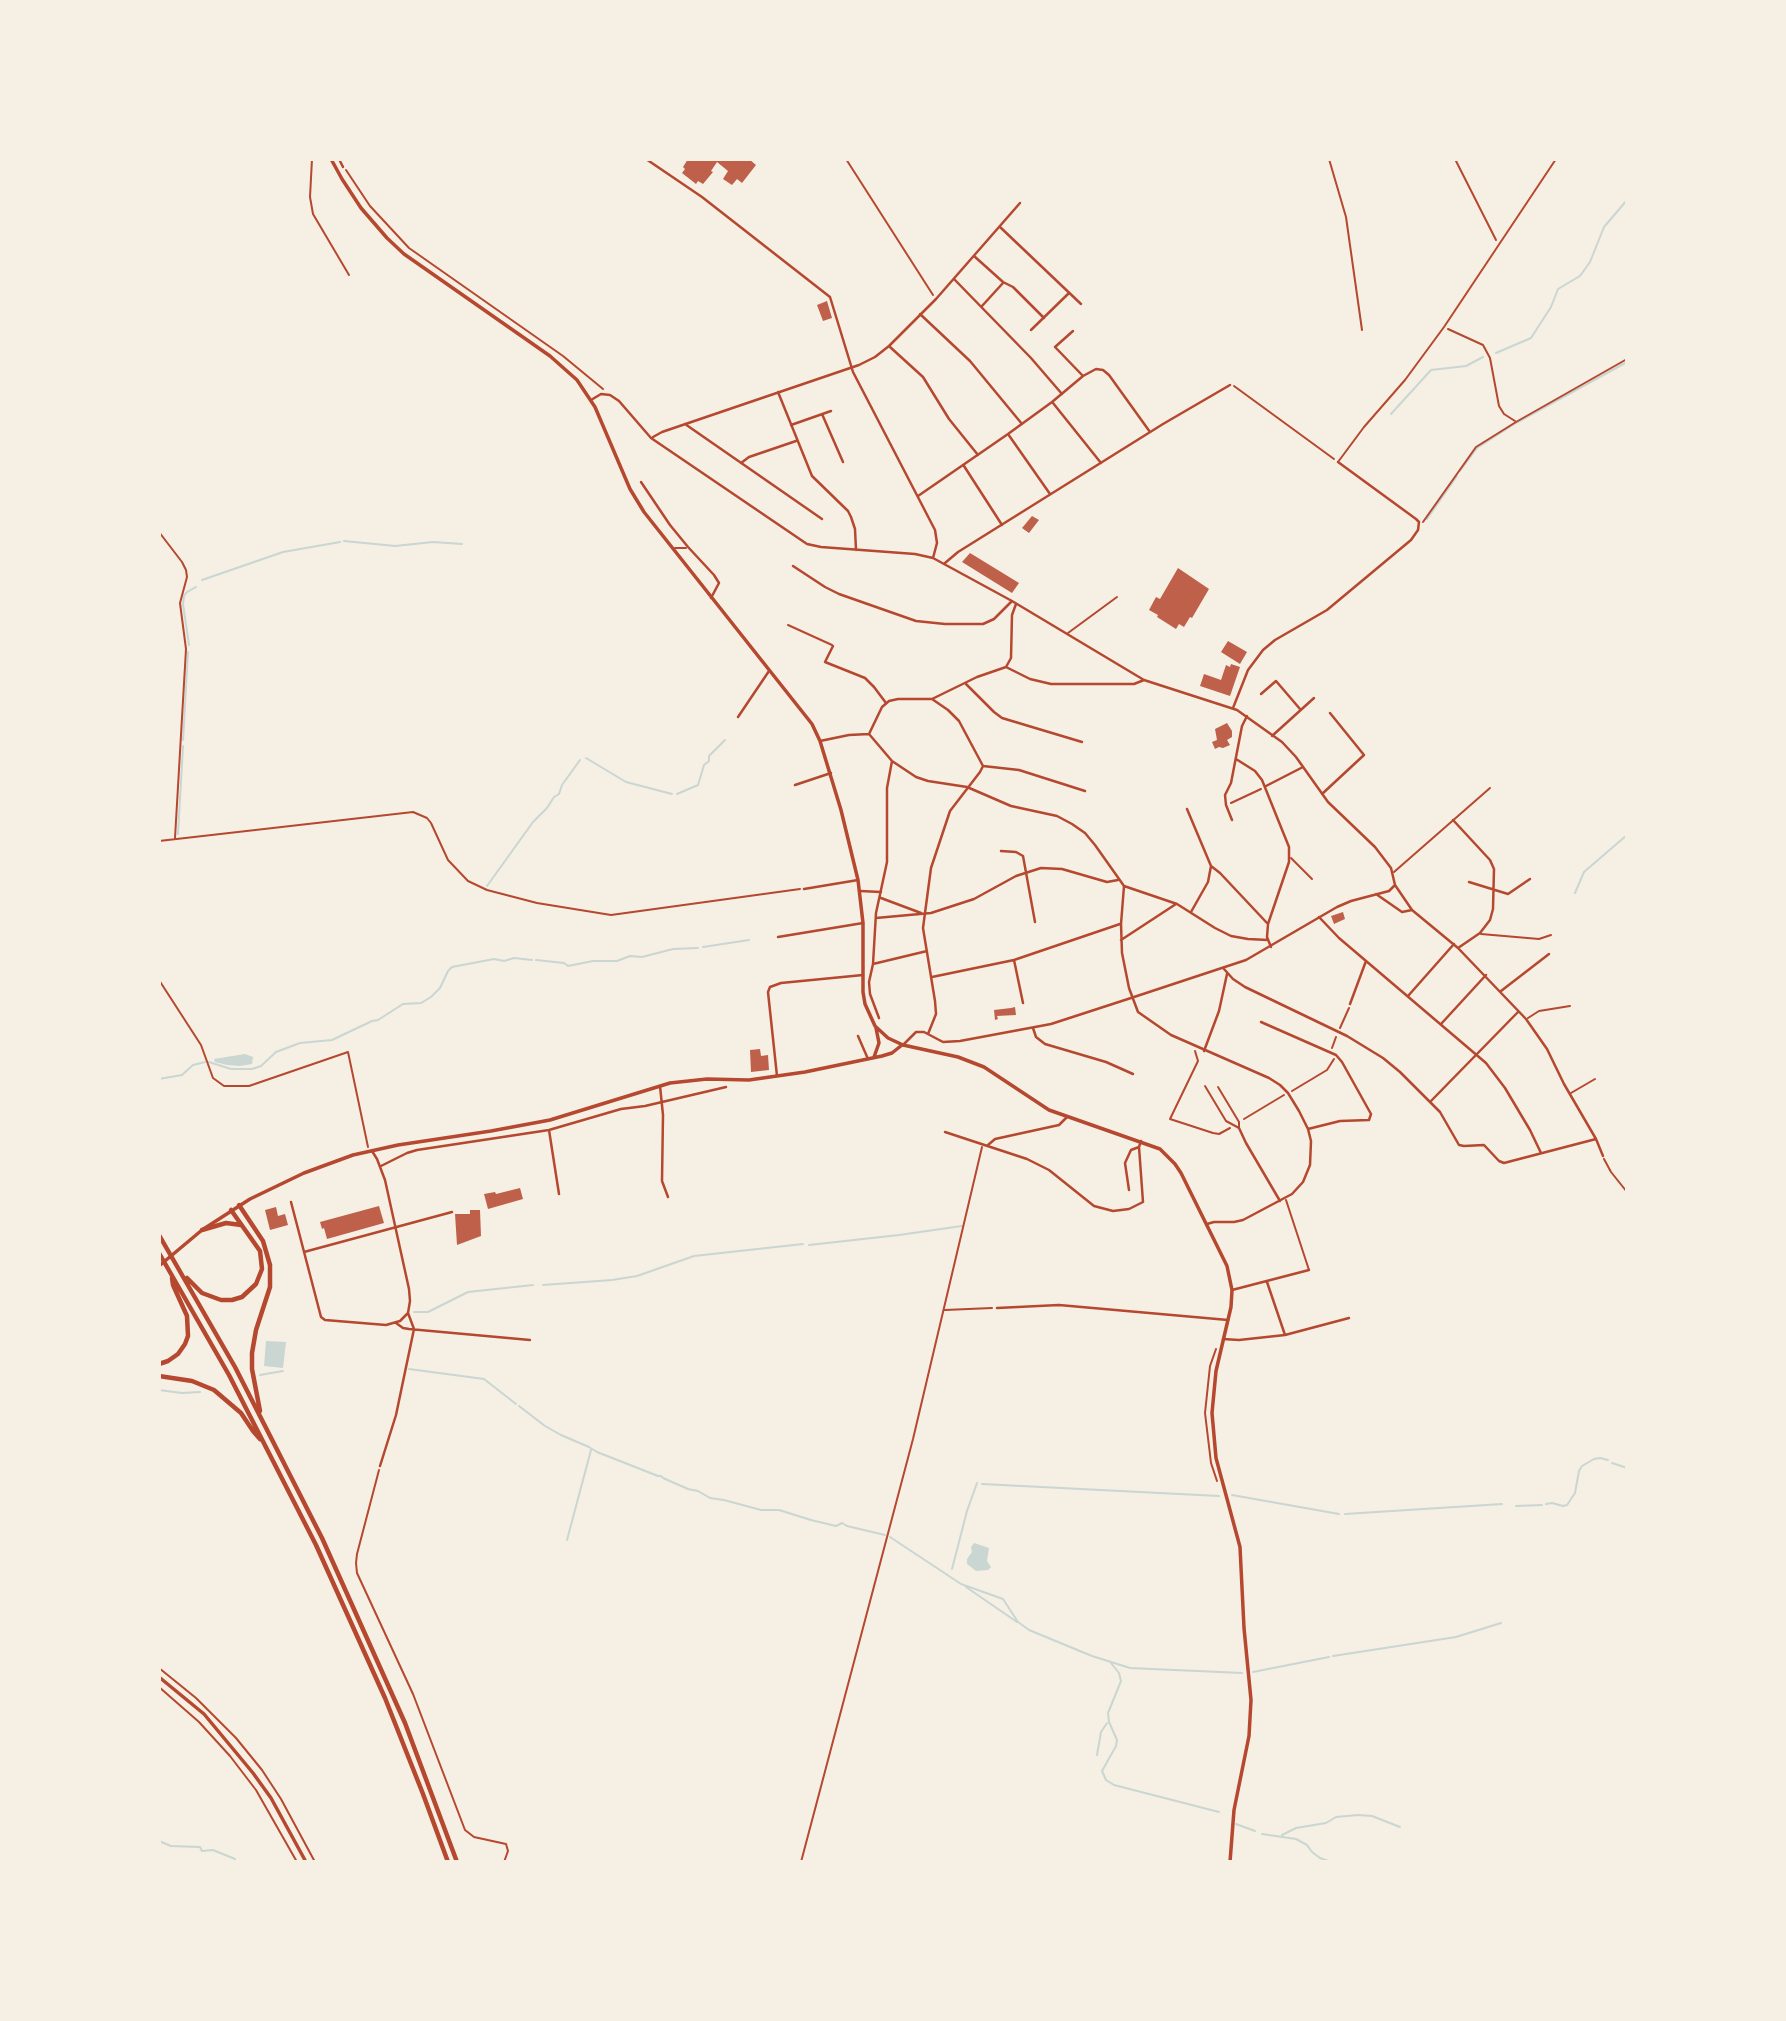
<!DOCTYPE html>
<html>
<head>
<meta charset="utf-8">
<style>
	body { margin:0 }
	#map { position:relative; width:1786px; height:2021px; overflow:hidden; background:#f6efe4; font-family:"IBM Plex Serif",serif }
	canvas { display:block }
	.frame { position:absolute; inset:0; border:161px solid #f6efe4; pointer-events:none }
</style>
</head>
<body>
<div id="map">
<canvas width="1786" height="2021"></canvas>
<div class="frame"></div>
</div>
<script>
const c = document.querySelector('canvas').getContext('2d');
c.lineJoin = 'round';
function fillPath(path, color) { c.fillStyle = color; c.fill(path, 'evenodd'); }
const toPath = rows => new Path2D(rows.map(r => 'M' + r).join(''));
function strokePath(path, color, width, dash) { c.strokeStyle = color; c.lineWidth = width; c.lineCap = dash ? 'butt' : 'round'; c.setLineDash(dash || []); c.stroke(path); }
const water = toPath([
	[245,1054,253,1057,252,1064,240,1066,227,1065,215,1062,214,1059],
	[266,1341,286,1342,283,1368,264,1366],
	[974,1543,989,1548,987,1561,991,1567,988,1570,976,1571,967,1564,967,1559,972,1552,971,1547]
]);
const stream = toPath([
	[1496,353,1531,338,1551,307,1558,289,1580,276,1590,262,1604,227,1627,200],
	[1391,414,1431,370,1466,366,1483,357],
	[1460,471,1477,448,1516,423,1627,362],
	[1427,519,1457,476],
	[344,541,395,546,433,542,462,544],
	[202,580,283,552,340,542],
	[189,645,183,604,184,596,187,592,196,587],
	[183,740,188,652],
	[586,758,626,782,672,794],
	[677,794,698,785,704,765,709,761,709,756,725,740],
	[178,834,183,746],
	[487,886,533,822,547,808,554,797,559,794,562,785,580,760],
	[1575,893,1584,872,1627,835],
	[703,947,749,940],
	[536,960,564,963,568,966,593,961,617,961,630,956,642,957,673,949,698,948],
	[209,1062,231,1069,252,1069,261,1066,276,1052,300,1043,332,1040,372,1021,378,1020,403,1004,421,1003,431,997,440,988,448,971,452,967,494,959,504,961,514,958,532,960],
	[159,1079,182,1075,193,1065,205,1062],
	[809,1245,899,1235,962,1226],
	[543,1285,612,1280,637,1276,694,1256,803,1244],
	[414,1312,428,1312,468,1292,533,1285],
	[409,1369,484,1379,516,1404],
	[260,1375,283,1371],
	[159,1390,182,1393,200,1392],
	[519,1406,545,1426,561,1435,589,1447,597,1452,658,1476,661,1476,663,1478,688,1489,698,1491,710,1498,724,1500,761,1510,779,1510,811,1520,836,1526,842,1523,847,1526,885,1535],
	[1612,1463,1627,1468],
	[982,1484,1219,1496],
	[1232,1495,1339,1514],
	[1546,1504,1552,1503,1563,1506,1567,1505,1575,1493,1579,1471,1582,1466,1594,1459,1600,1458,1608,1460],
	[1516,1506,1542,1505],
	[1345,1514,1502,1504],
	[890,1537,961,1584,1003,1599,1018,1622,1029,1630,1092,1656,1130,1668,1242,1673],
	[567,1540,591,1450],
	[952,1569,967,1511,977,1483],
	[966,1587,1017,1622],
	[1333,1656,1456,1637,1501,1623],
	[1111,1663,1119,1673,1121,1681,1108,1713,1109,1722,1117,1740,1116,1746,1102,1771,1106,1780,1114,1785,1219,1812],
	[1253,1672,1329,1657],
	[1097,1755,1101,1732,1107,1723],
	[1236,1824,1255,1831],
	[1262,1834,1296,1839,1307,1845,1312,1852,1320,1858,1331,1862],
	[1282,1835,1296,1828,1326,1823,1336,1817,1358,1815,1372,1816,1400,1827],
	[159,1841,171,1846,200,1847,202,1851,213,1850,235,1859],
	[240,1861,243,1862]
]);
const building = toPath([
	[688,159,719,159,721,161,723,159,749,159,756,165,742,183,737,179,732,185,723,179,728,171,717,162,711,171,713,172,703,184,698,181,696,184,682,173,685,169,683,167],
	[827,301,832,318,823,321,817,305],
	[1032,516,1039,520,1029,533,1022,528],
	[970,553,1019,583,1012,593,962,562],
	[1178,568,1209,589,1192,618,1190,617,1184,627,1179,624,1176,629,1157,617,1158,615,1149,610,1156,597,1160,599],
	[1228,641,1247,652,1240,664,1221,652],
	[1231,664,1240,667,1230,696,1200,686,1204,674,1221,680,1226,665,1230,667],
	[1227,723,1232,731,1232,737,1227,740,1230,745,1223,748,1219,747,1215,749,1212,742,1217,740,1215,729],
	[1343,912,1345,919,1334,924,1331,916],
	[1011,1008,1015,1007,1016,1015,997,1016,998,1019,995,1020,994,1010],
	[760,1049,761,1056,768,1055,769,1070,751,1072,750,1050],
	[520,1188,523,1199,488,1209,484,1194,495,1192,496,1194],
	[379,1206,384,1223,327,1239,324,1228,322,1229,320,1222],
	[276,1207,278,1216,285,1214,288,1225,270,1230,265,1210],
	[470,1210,480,1210,481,1236,457,1245,455,1214,470,1214]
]);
const path = toPath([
	[312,159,310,197,313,214,349,275],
	[846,159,933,295],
	[1329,159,1346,217,1362,330],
	[1455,159,1496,240],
	[346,170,370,206,409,248,563,356,603,389],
	[1448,329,1483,345,1490,358,1499,406,1504,414,1515,421],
	[1234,386,1334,459],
	[1423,522,1476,447,1516,422,1627,359],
	[159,532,182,562,186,570,187,577,180,603,186,649,175,838],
	[1231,803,1261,789],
	[159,841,413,812,427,818,431,823,448,860,468,881,487,890,537,903,611,915,800,889],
	[159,980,201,1045,213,1078,224,1086,249,1086,348,1052,368,1147],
	[1340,1028,1349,1008],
	[1332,1048,1336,1037],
	[1195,1051,1198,1061,1170,1119,1213,1133,1219,1134,1230,1128],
	[1292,1091,1327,1070,1334,1059],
	[1244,1119,1284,1095],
	[1604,1159,1611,1172,1627,1192],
	[945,1310,992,1308],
	[1216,1349,1210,1366,1205,1413,1211,1463,1217,1481],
	[379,1470,357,1554,356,1563,357,1573,413,1694,465,1830,474,1837,506,1844,508,1851,504,1862],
	[159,1668,196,1698,236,1738,262,1770,281,1799,315,1862],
	[159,1687,199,1722,230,1756,256,1790,297,1862],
	[801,1862,913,1439,982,1147]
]);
const service = toPath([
	[1338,462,1364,427,1405,380,1444,327,1556,159],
	[675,548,686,548],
	[788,625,832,645],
	[1068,633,1117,597],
	[1291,858,1312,879],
	[1394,872,1490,788],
	[1481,934,1539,939,1551,935],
	[1528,1018,1539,1011,1570,1006],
	[1205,1086,1226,1121,1239,1128],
	[1218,1087,1239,1122,1239,1127],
	[1571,1093,1595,1079],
	[1286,1200,1309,1270]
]);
const minor = toPath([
	[339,159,343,167],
	[646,159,702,197,830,297,853,372,935,530,937,543,933,558],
	[1000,227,1081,304],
	[974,256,1003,282,1013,287,1044,318],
	[954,279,1031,358,1062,394],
	[982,306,1003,283],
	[920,314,970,361,1022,424],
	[1031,330,1069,293],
	[1073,331,1055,347,1083,376],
	[890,347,923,377,949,419,978,455],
	[778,392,812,476,848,511,851,517,855,529,856,550],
	[591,400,601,394,610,395,619,401,651,438,807,544,821,547,915,554,933,558,1012,601,1144,680,1237,710,1282,742,1296,757,1328,802,1375,847,1391,868,1395,885,1412,910,1458,948,1526,1019,1547,1049,1564,1084,1596,1139,1603,1156],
	[1053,403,1101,463],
	[822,414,843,462],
	[685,424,822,519],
	[791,425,831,411],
	[1008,434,1050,494],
	[653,437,662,432,859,365,875,357,889,346,936,299,1020,203],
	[741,463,749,457,796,441],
	[964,466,1002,525],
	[641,482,670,525,688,547,714,575,719,583,711,598],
	[918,496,1008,434,1052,402,1083,376,1096,369,1103,370,1109,375,1150,432],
	[945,563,958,552,1163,424,1230,385],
	[793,566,825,587,839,594,916,621,945,624,983,624,994,619,1012,601],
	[833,646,825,662,865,678,874,687,886,703],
	[1006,667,1030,679,1051,684,1134,684,1144,680],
	[966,684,994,712,1002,718,1082,742],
	[1261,694,1276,681,1300,709],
	[1233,708,1248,670,1263,650,1275,640,1327,610,1411,540,1418,530,1419,522,1416,519,1338,462],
	[738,717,769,671],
	[869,734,892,761,916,777,928,781,967,787,1011,806,1057,816,1072,824,1085,833,1095,845,1124,886,1177,904,1215,928,1231,936,1248,939,1268,940],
	[1272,736,1314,698],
	[820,741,849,735,869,734,882,707,889,701,898,699,932,699,977,677,1006,667,1011,658,1012,615,1016,604],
	[1236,759,1255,771,1262,780,1289,847,1289,862,1268,924,1267,937,1271,947],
	[983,766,1019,770,1085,791],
	[795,785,831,773],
	[1266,786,1303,767],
	[1322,794,1364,755,1330,713],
	[1187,809,1211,866,1208,882,1191,912],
	[1232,820,1226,805,1225,795,1231,783,1242,726,1247,716],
	[1453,820,1490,860,1494,869,1493,909,1490,920,1480,933,1458,948],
	[1001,851,1016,852,1023,856,1035,922],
	[1211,866,1220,873,1267,923],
	[1469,882,1508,894,1530,879],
	[1124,886,1121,924,1122,953,1129,988,1138,1012,1171,1035,1269,1078,1280,1085,1288,1093,1299,1111,1308,1129,1311,1141,1310,1165,1303,1182,1292,1194,1243,1220,1234,1222,1214,1222,1207,1224],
	[804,889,858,880],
	[860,891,881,892],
	[1376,894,1402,912,1412,910],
	[881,898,921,913],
	[1319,917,1339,938,1486,1063,1505,1088,1530,1130,1541,1153],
	[876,918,931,913,974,899,1016,876,1041,868,1062,869,1107,882,1118,880],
	[778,937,863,923],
	[1121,940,1176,904],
	[1014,960,1023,1003],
	[873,964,927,951],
	[1224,969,1233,979,1245,987,1347,1036,1383,1058,1400,1072,1440,1112,1459,1145,1464,1146,1484,1145,1499,1161,1504,1163,1596,1139],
	[932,977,1014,960,1120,924],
	[1501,991,1549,954],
	[1408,996,1454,944],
	[1350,1004,1366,961],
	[879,1018,870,994,869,982,873,964,876,913,887,862,887,788,892,761],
	[1261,1022,1336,1055,1342,1062,1371,1114,1369,1120,1340,1121,1308,1129],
	[1441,1024,1486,975],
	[1033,1028,1036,1037,1045,1044,1106,1062,1133,1074],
	[928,1034,936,1014,935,1001,923,928,931,868,950,811,980,772,983,766,959,721,948,710,932,699],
	[858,1036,868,1059],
	[903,1045,916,1032,924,1032,943,1042,960,1041,1051,1024,1131,998,1246,960,1337,907,1351,901,1389,891,1395,885],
	[1204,1051,1219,1011,1227,974],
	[777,1076,768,992,770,987,781,983,863,975],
	[660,1086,663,1115,662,1181,668,1197],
	[1430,1102,1518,1012],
	[1239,1128,1246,1143,1280,1201],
	[549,1130,559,1194],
	[945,1132,1027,1159,1049,1170,1094,1206,1113,1211,1129,1209,1143,1202,1139,1147,1141,1141],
	[988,1145,995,1139,1059,1125,1067,1117],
	[372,1151,377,1159,385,1180,409,1289,410,1301,408,1313,414,1329],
	[381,1166,407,1153,417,1150,549,1130,621,1109,645,1106,726,1087],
	[1129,1190,1125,1163,1131,1150,1139,1147],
	[291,1202,321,1317,325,1320,386,1325,400,1321,408,1313],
	[304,1252,452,1212],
	[1267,1282,1285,1335],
	[1232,1290,1309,1270],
	[997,1308,1059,1305,1228,1320],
	[396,1323,403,1328,409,1329,530,1340],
	[1223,1339,1239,1340,1285,1335,1349,1318],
	[380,1466,396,1415,414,1329]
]);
const tertiary = toPath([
	[331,159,342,179,361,208,387,238,404,254,550,356,577,380,595,407,630,489,644,512,812,724,820,741,841,810,858,880,863,923,863,992,865,1004,875,1026,888,1038,903,1045,958,1057,984,1067,1049,1110,1160,1149,1175,1164,1181,1173,1227,1266,1232,1290,1231,1307,1216,1371,1212,1413,1216,1458,1240,1547,1244,1628,1251,1700,1249,1736,1234,1810,1230,1862],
	[874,1057,879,1043,876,1028],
	[159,1266,202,1230,250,1199,304,1173,353,1155,398,1145,491,1131,550,1120,670,1083,707,1079,749,1080,805,1072,882,1056,892,1053,902,1045]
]);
const secondary = toPath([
	[159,1677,204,1714,253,1773,271,1798,306,1862]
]);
const trunk = toPath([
	[239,1205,263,1241,270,1265,270,1287,256,1330,252,1353,252,1369,260,1411],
	[202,1230,226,1223,241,1225],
	[159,1235,235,1367,322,1538,405,1723,457,1862],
	[159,1253,229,1375,316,1545,385,1698,423,1794,448,1862],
	[187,1278,202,1293,221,1300,232,1300,242,1297,256,1284,262,1269,260,1251,231,1210],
	[159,1364,168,1361,178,1354,185,1344,188,1336,187,1316,173,1285,172,1278],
	[159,1376,192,1381,214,1390,241,1413,253,1431,260,1439]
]);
fillPath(water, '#c9d6d2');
strokePath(stream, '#c9d6d2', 2);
fillPath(building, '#bf614a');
strokePath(path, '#b5482f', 2);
strokePath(service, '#b5482f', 2);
strokePath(minor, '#b5482f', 2.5);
strokePath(tertiary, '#b5482f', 3.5);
strokePath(secondary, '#b5482f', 3.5);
strokePath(trunk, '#b5482f', 4.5);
</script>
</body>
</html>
